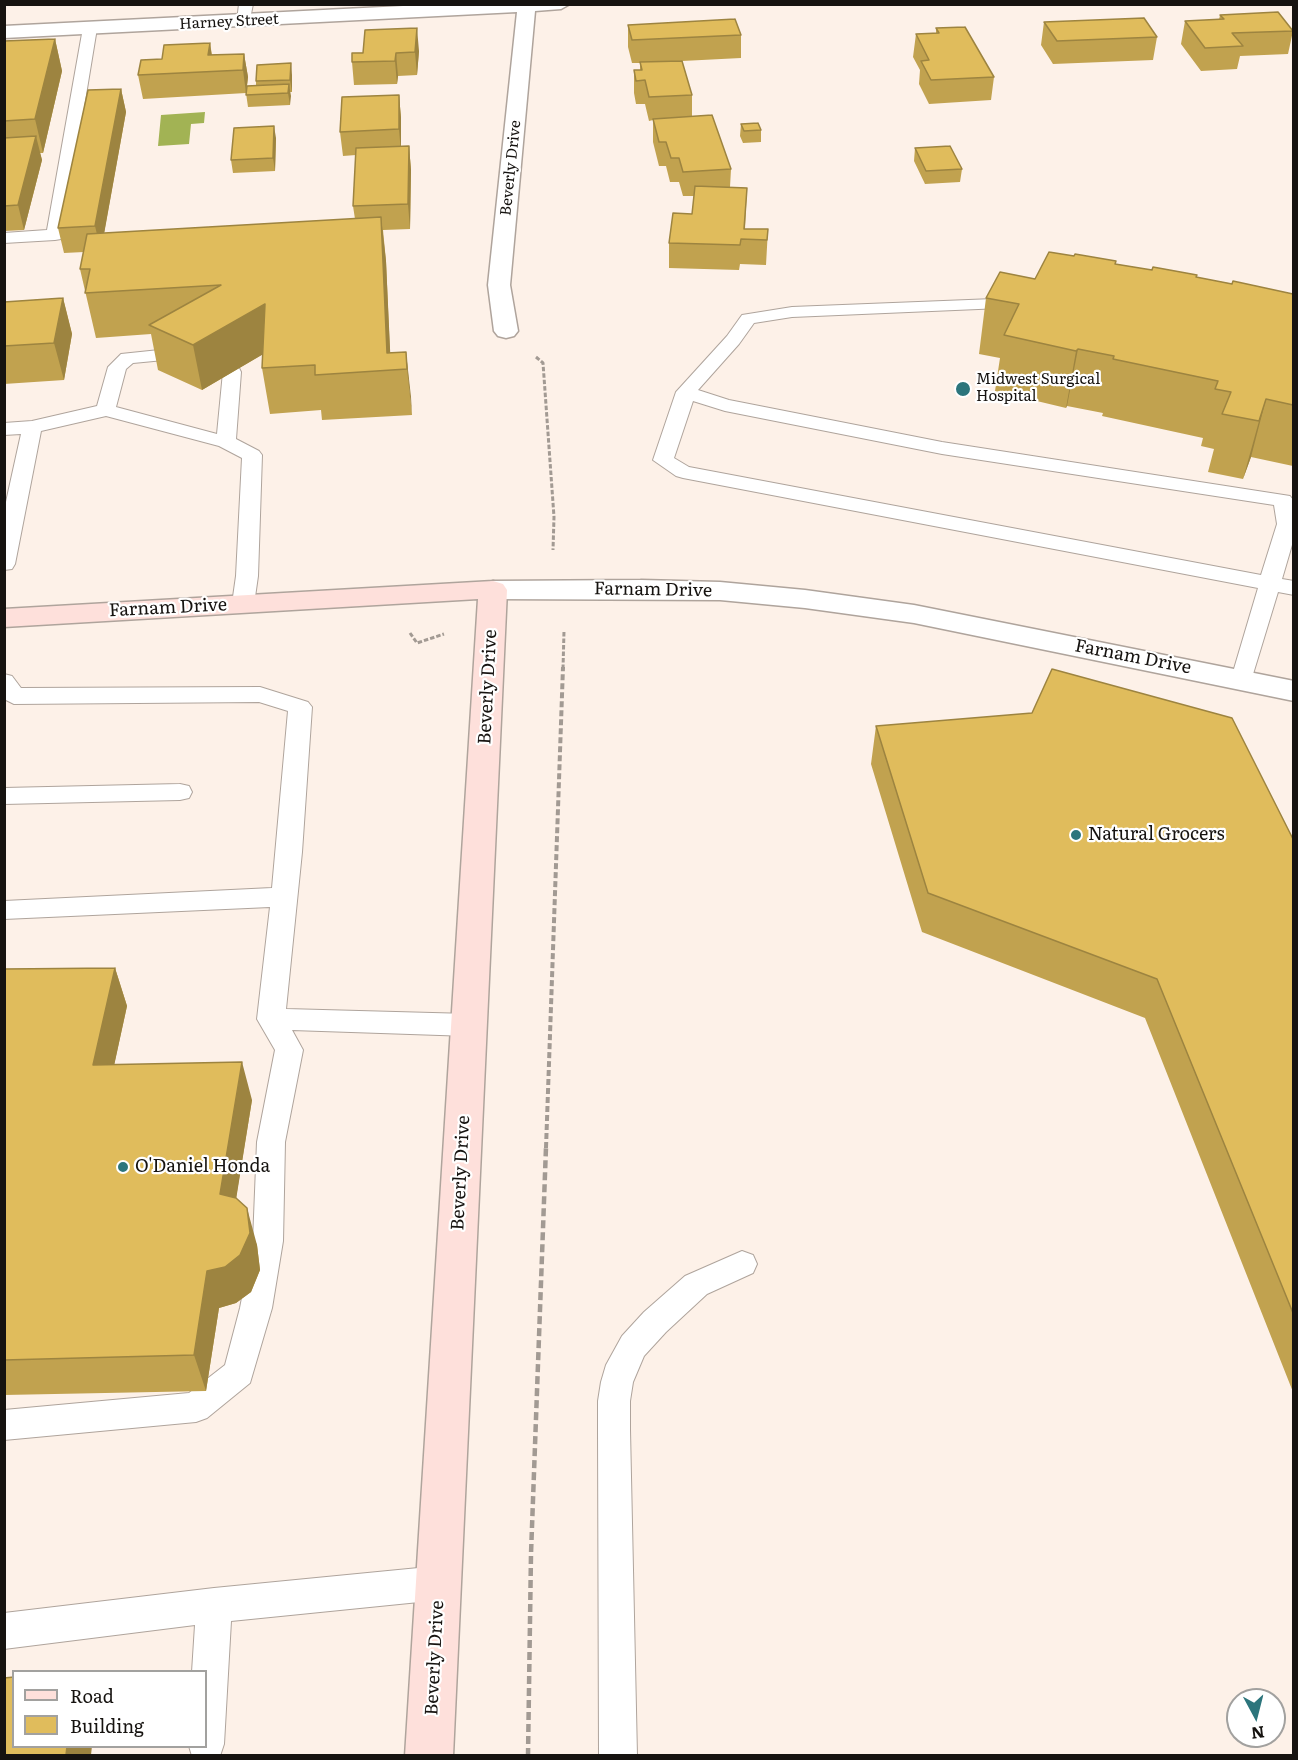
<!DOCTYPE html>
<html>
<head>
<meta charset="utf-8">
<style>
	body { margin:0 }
	#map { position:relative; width:1298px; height:1760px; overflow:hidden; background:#fdf1e8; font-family:Literata,serif }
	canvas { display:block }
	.frame { position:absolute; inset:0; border:6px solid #161310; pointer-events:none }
	.legend { position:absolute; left:12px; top:1670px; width:195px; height:78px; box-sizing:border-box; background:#fff; border:2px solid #a2a19f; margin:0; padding:8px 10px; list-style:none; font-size:18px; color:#161310 }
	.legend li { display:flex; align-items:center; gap:12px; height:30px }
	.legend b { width:30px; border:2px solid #a2a19f }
	.north { position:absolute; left:1226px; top:1688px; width:60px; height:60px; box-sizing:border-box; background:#fff; border:2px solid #a2a19f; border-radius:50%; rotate:173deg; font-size:16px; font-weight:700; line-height:24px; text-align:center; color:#161310 }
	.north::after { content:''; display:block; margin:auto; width:21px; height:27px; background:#2c757c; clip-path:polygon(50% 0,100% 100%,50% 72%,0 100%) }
</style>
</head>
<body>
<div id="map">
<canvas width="1298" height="1760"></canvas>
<div class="frame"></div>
<ul class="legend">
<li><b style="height:8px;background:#fee0db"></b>Road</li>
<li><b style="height:16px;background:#e0bc5c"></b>Building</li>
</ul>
<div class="north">N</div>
</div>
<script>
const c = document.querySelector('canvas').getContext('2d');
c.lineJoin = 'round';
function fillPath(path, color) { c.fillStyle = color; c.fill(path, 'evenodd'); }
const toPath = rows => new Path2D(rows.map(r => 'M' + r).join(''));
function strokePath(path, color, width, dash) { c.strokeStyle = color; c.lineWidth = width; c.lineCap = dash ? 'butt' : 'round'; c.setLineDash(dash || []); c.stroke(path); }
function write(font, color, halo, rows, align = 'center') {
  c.font = font + ' Literata,serif'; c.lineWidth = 4.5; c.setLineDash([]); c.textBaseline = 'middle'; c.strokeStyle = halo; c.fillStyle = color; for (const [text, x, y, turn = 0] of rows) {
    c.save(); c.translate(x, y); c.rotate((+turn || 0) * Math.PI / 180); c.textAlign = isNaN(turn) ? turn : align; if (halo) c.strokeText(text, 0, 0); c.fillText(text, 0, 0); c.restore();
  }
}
const water = toPath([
	[205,112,204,123,191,124,189,144,158,146,161,115]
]);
const pathFar2 = toPath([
	[536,357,543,363,554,517,553,550],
	[410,633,417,643,444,634],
	[563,669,564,631]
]);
const pathFar1 = toPath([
	[546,1148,563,667]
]);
const path = toPath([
	[528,1756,531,1554,546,1147]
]);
const service = toPath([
	[239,4,253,4,249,24,244,25,237,21,239,4],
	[90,24,97,28,63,235,61,239,55,240,4,243,4,233,47,230,83,28,90,24],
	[1019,298,1025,299,1028,303,1025,307,792,317,754,323,739,344,698,390,729,400,942,442,1290,496,1294,501,1294,538,1282,579,1294,581,1294,595,1278,592,1250,684,1242,686,1234,684,1231,679,1258,588,683,478,676,476,653,460,676,392,727,336,742,315,792,307,1019,298],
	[693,401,725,411,942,454,1274,505,1277,524,1261,575,689,467,674,458,693,401],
	[188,347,195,349,197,353,195,357,133,363,126,369,116,407,217,434,223,372,225,368,232,366,239,368,241,372,236,439,259,451,262,455,258,576,254,604,251,609,243,611,235,609,232,604,236,576,242,458,219,446,106,416,41,431,15,564,12,569,4,570,4,511,21,434,4,435,4,423,32,421,97,406,108,367,121,354,188,347],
	[4,674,12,676,21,688,260,687,308,702,312,707,302,852,286,1009,469,1014,479,1018,483,1025,479,1032,469,1036,292,1030,303,1050,285,1142,283,1241,272,1308,250,1383,207,1418,196,1422,4,1440,4,1410,189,1393,225,1365,240,1308,253,1241,257,1142,275,1050,257,1019,270,907,4,919,4,901,272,888,288,711,259,702,14,704,4,699,4,674],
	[180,784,189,786,192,792,189,798,180,800,4,804,4,788,180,784],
	[742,1251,753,1255,757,1264,753,1273,707,1294,666,1332,644,1356,633,1382,630,1401,630,1430,637,1756,599,1756,598,1430,598,1401,601,1382,606,1365,622,1336,644,1312,685,1276,742,1251],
	[439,1566,451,1571,456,1583,451,1595,439,1600,231,1621,224,1744,220,1756,192,1756,189,1746,206,1746,206,1672,192,1672,195,1625,4,1649,4,1613,214,1588,439,1566]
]);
const minor = toPath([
	[443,4,570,4,561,9,535,11,510,285,518,331,514,336,506,338,498,336,494,331,488,285,517,12,4,38,4,26,443,4],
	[641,580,720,582,805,590,914,605,1294,681,1294,701,914,623,805,608,720,600,493,599,483,596,479,590,483,584,493,581,641,580]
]);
const secondary = toPath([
	[493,581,503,584,507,590,453,1756,405,1756,478,599,4,627,4,609,493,581]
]);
const wall = toPath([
	[1220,15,1293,31,1288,54,1240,56,1237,69,1201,71,1181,44,1185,21,1219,20],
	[1044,22,1157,37,1153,60,1053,64,1041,45],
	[628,25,741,35,741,58,682,61,692,95,692,117,731,169,730,187,747,188,745,229,768,229,766,265,740,264,739,270,669,268,669,243,692,214,694,196,683,196,679,182,670,182,666,166,659,166,653,142,653,120,649,121,645,104,636,104,634,93,634,70,640,70,640,63,632,63,628,47],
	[936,28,994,77,991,100,929,104,919,84,920,70,913,57,916,34,936,33],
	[55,39,62,71,43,153,40,153,42,160,24,230,4,231,4,41],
	[210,43,212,55,244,54,248,77,247,86,256,85,256,81,292,75,292,92,290,92,290,105,248,107,246,93,143,99,138,75,162,59],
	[419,51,417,75,398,76,397,84,354,85,352,62,352,53],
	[121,89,126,112,104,233,355,219,353,206,356,155,343,156,340,132,399,95,401,118,401,146,409,146,411,170,410,229,383,230,386,261,390,353,406,352,412,415,322,420,321,410,270,414,262,368,263,354,202,390,158,370,151,334,96,338,80,269,84,252,64,253,58,228],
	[741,124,761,130,761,142,743,143,740,136],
	[276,138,275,171,233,173,231,160],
	[915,148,962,169,960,182,925,184,914,161],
	[1074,256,1116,261,1116,264,1293,294,1293,466,1251,457,1243,479,1208,472,1214,449,1201,446,1203,438,1102,416,1103,413,1067,406,1066,408,995,391,1000,358,979,354,986,298,1035,279],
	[63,298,72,334,64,380,4,384,4,302],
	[876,726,1293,839,1293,1392,1145,1018,922,932,871,764],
	[115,968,127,1006,114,1065,252,1100,236,1198,257,1245,260,1270,251,1292,236,1303,219,1308,206,1391,4,1395,4,969]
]);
const shadedWall = toPath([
	[417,28,419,51,417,75,415,52],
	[55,39,62,71,43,153,35,119],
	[210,43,213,66,208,55],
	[396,53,398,76,397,84,395,61],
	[244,54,248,77,246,93,243,70],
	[291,63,292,75,292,92,290,80],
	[289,84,291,96,290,105,288,93],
	[121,89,126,112,101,251,95,226],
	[399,95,401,118,401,153,399,129],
	[274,126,276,138,275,171,273,158],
	[36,136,42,160,24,230,18,205],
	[409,146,411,170,410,229,408,204],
	[381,217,386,261,391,370,387,353],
	[63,298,72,334,64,380,54,343],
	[265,304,272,349,202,390,193,345],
	[1078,349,1067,406,1066,408,1076,351],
	[406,352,411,397,412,415,407,369],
	[1266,399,1251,457,1243,479,1259,421],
	[115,968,127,1006,106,1103,93,1065],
	[242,1062,252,1100,231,1231,220,1194],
	[247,1208,257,1245,260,1270,251,1292,236,1303,219,1308,206,1391,194,1355,207,1271],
	[67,1746,92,1746,91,1755,66,1755]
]);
const building = toPath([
	[1278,12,1293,31,1232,33,1243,46,1205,48,1185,21,1224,19,1220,15,1278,12],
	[1144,18,1157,37,1057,41,1044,22,1144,18],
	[735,19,741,35,632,40,628,25,735,19],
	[965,27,994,77,931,80,921,61,929,60,916,34,939,33,936,28,965,27],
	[417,28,415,52,396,53,395,61,352,62,352,53,363,53,365,30,417,28],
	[55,39,35,119,4,121,4,41,55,39],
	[210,43,208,55,244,54,243,70,138,75,141,60,162,59,164,45,210,43],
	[682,61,692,95,649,97,645,80,636,81,634,70,642,70,640,62,682,61],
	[291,63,290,80,256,81,257,65,291,63],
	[289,84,288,93,246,95,247,86,289,84],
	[121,89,95,226,58,228,88,90,121,89],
	[399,95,399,129,340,132,342,97,399,95],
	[712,115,731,169,683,172,679,158,671,158,666,142,659,142,653,119,712,115],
	[758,123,761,130,744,131,741,124,758,123],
	[274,126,273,158,231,160,234,128,274,126],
	[36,136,18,205,4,206,4,138,36,136],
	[409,146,408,204,353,206,356,148,409,146],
	[950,146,962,169,926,171,915,148,950,146],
	[695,186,747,188,744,229,768,229,767,240,741,239,740,245,669,243,673,213,692,214,695,186],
	[381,217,387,353,406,352,407,369,315,375,315,365,262,368,265,304,193,345,149,325,221,285,85,293,90,269,80,269,87,234,381,217],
	[1049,252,1074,256,1075,254,1116,261,1115,264,1152,270,1153,267,1197,275,1196,277,1232,284,1233,281,1293,294,1293,405,1266,399,1259,421,1222,414,1231,392,1215,389,1218,381,1113,359,1114,356,1078,349,1076,351,1004,335,1019,304,986,298,1000,272,1035,279,1049,252],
	[63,298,54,343,4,346,4,302,63,298],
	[1052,669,1232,718,1293,839,1293,1313,1157,979,928,893,876,726,1032,713,1052,669],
	[115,968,93,1065,242,1062,220,1194,236,1198,247,1208,250,1233,240,1255,225,1267,207,1271,194,1355,4,1360,4,969,115,968],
	[14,1677,14,1746,67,1746,66,1755,4,1755,4,1678,14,1677]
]);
const markers = [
	[963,389,8,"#2c757c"],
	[1076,835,6,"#2c757c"],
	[123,1167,6,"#2c757c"]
];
const farStreetnames = [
	["Harney Street",229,22,-3],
	["Beverly Drive",511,168,-84]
];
const farPoinames = [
	["Midwest Surgical",976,380],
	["Hospital",976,397]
];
const streetNames = [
	["Farnam Drive",653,590,1],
	["Farnam Drive",168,608,-3],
	["Farnam Drive",1133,657,11],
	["Beverly Drive",488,687,-87],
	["Beverly Drive",461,1173,-87],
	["Beverly Drive",435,1658,-87]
];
const poiNames = [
	["Natural Grocers",1088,835],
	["O'Daniel Honda",135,1167]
];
fillPath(water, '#a2b354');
strokePath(service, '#afa49c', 2);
strokePath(minor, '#afa49c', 3);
strokePath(secondary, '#afa49c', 3);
strokePath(pathFar2, '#a29a93', 3, [4.5, 2]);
strokePath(pathFar1, '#a29a93', 4, [6, 3]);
strokePath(path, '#a29a93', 4.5, [8, 4]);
fillPath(service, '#fff');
fillPath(minor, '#fff');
fillPath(secondary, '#fee0db');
fillPath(wall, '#c1a24f');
fillPath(shadedWall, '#9d8440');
fillPath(building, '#e0bc5c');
strokePath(building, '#9d8440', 1.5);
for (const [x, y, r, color] of markers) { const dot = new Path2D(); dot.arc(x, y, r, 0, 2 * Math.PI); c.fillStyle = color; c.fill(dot); strokePath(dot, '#fff', 2); }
write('15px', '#161310', '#fff', farStreetnames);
write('15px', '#161310', '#fff', farPoinames, 'left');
write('18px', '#161310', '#fff', streetNames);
write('18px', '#161310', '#fff', poiNames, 'left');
</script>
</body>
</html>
